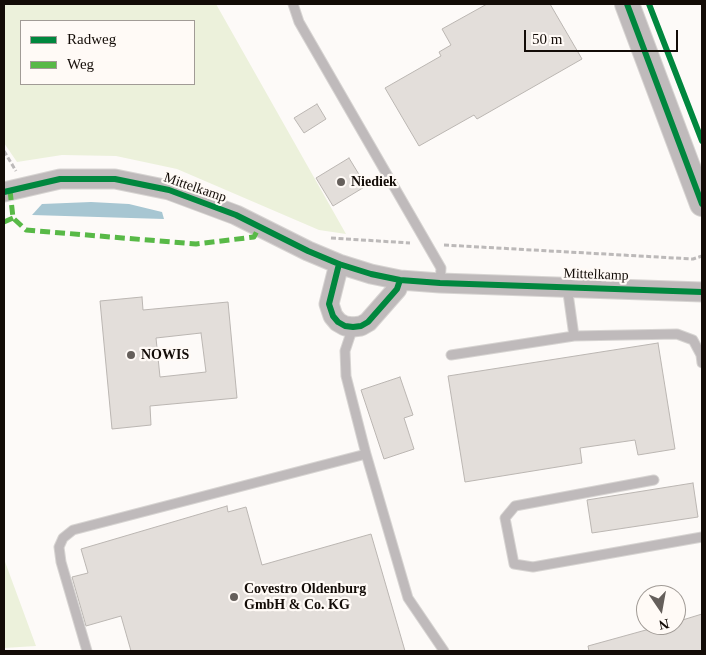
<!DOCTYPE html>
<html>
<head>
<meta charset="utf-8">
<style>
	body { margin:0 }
	#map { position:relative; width:706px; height:655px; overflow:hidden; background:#fdfaf8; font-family:Georgia,serif }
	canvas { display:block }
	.frame { position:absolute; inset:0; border:5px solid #130c07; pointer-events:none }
	.legend { position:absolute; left:20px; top:20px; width:175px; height:65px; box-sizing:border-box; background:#fffaf6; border:1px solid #a19b96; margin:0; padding:6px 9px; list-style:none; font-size:15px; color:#130c07 }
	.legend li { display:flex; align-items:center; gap:10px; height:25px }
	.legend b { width:25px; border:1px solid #a19b96 }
	.north { position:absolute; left:636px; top:585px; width:50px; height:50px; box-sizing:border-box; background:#fffaf6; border:1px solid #a19b96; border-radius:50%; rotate:168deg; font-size:14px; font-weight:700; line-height:20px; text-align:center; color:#130c07 }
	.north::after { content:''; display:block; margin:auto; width:18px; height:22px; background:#655f5b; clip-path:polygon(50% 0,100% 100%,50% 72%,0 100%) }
	.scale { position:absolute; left:524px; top:30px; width:154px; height:22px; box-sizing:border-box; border:2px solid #130c07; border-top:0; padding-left:6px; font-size:15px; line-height:18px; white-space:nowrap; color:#130c07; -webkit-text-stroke:4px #fffaf6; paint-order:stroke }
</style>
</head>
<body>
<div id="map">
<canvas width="706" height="655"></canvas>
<div class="frame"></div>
<ul class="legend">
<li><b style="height:6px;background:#00873e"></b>Radweg</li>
<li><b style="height:6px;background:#58b947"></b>Weg</li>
</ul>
<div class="north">N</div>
<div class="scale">50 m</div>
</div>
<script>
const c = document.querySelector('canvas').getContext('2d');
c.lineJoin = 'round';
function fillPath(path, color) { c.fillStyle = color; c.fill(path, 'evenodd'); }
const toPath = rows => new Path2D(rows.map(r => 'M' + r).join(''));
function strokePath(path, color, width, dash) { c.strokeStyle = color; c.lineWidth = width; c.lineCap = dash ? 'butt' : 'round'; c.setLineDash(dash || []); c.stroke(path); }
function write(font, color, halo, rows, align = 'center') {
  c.font = font + ' Georgia,serif'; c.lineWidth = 4.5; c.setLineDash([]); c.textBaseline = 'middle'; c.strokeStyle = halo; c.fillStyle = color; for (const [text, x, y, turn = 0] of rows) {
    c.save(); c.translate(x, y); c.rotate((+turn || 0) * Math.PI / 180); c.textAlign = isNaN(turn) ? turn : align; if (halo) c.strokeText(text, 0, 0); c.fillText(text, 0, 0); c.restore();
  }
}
const green = toPath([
	[4,4,216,4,346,234,319,230,177,169,116,156,62,155,17,162,4,143],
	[21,21,194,21,194,84,21,84],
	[4,559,36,646,4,648]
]);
const water = toPath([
	[91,202,129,204,162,212,164,219,32,215,42,204]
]);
const building = toPath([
	[487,4,550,4,582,59,477,119,474,115,419,146,385,88,441,56,439,52,451,45,442,29,487,4],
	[317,104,326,119,304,133,294,118,317,104],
	[349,158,366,186,333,206,316,178,349,158],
	[142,297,143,310,228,302,237,398,150,406,151,425,112,429,100,301,142,297],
	[201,333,206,372,160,377,156,338,201,333],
	[658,343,675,449,638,455,635,440,580,448,582,463,465,482,448,376,658,343],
	[400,377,413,415,404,418,414,449,384,459,361,390,400,377],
	[693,483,698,517,592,533,587,500,693,483],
	[227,506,228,512,246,507,262,565,371,534,405,651,131,651,121,616,86,626,72,577,88,573,81,549,227,506],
	[702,614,702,651,589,651,588,646,664,625,676,625,676,622,702,614]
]);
const path = toPath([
	[4,151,16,171],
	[331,238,410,243],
	[444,245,693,259,702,256]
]);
const service = toPath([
	[293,4,299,22,441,268,440,283],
	[574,336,677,334,693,340,701,355,702,363],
	[451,355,574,336,567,286],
	[366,454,408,598,444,651],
	[654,480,515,506,505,518,514,564,533,567,702,537],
	[87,651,61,562,59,547,63,538,73,530,366,454,346,376,345,351,353,327]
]);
const minor = toPath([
	[4,192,60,179,115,179,169,190,236,215,308,251,339,264,371,274,400,280,440,283,702,292],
	[339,264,329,304,333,316,338,322,345,326,353,327,361,326,368,322,397,289,400,280]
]);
const tertiary = toPath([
	[627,4,702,204]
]);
const quiet = toPath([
	[10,190,13,218,26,230,196,244,254,237,259,227],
	[4,222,13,218]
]);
const cycleway = toPath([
	[627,4,702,204],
	[649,4,702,141],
	[4,192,60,179,115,179,169,190,236,215,308,251,339,264,371,274,400,280,440,283,702,292],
	[339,264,329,304,333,316,338,322,345,326,353,327,361,326,368,322,397,289,400,280]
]);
const markers = [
	[341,182,5,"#655f5b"],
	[131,355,5,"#655f5b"],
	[234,597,5,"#655f5b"]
];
const poiNames = [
	["Niediek",351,182],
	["NOWIS",141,355],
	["Covestro Oldenburg",244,589],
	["GmbH & Co. KG",244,605]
];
const streetNames = [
	["Mittelkamp",195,188,19],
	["Mittelkamp",596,275,2]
];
fillPath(green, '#ecf1db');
fillPath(water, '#a7c6d2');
fillPath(building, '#e3deda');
strokePath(building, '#bbb6b2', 1);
strokePath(service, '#d7d4d2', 11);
strokePath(minor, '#d7d4d2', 21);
strokePath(tertiary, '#d7d4d2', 26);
strokePath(path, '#bcb9b9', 3, [5, 2.5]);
strokePath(service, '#bfbabb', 9);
strokePath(minor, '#bfbabb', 19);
strokePath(tertiary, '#bfbabb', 24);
strokePath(quiet, '#58b947', 5, [10, 5]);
strokePath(cycleway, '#00873e', 6);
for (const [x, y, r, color] of markers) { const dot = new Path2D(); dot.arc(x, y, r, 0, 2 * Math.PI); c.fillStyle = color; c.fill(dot); strokePath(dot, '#fffaf6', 2); }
write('bold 14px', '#130c07', '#fffaf6', poiNames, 'left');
write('14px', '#130c07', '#fffaf6', streetNames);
</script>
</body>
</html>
